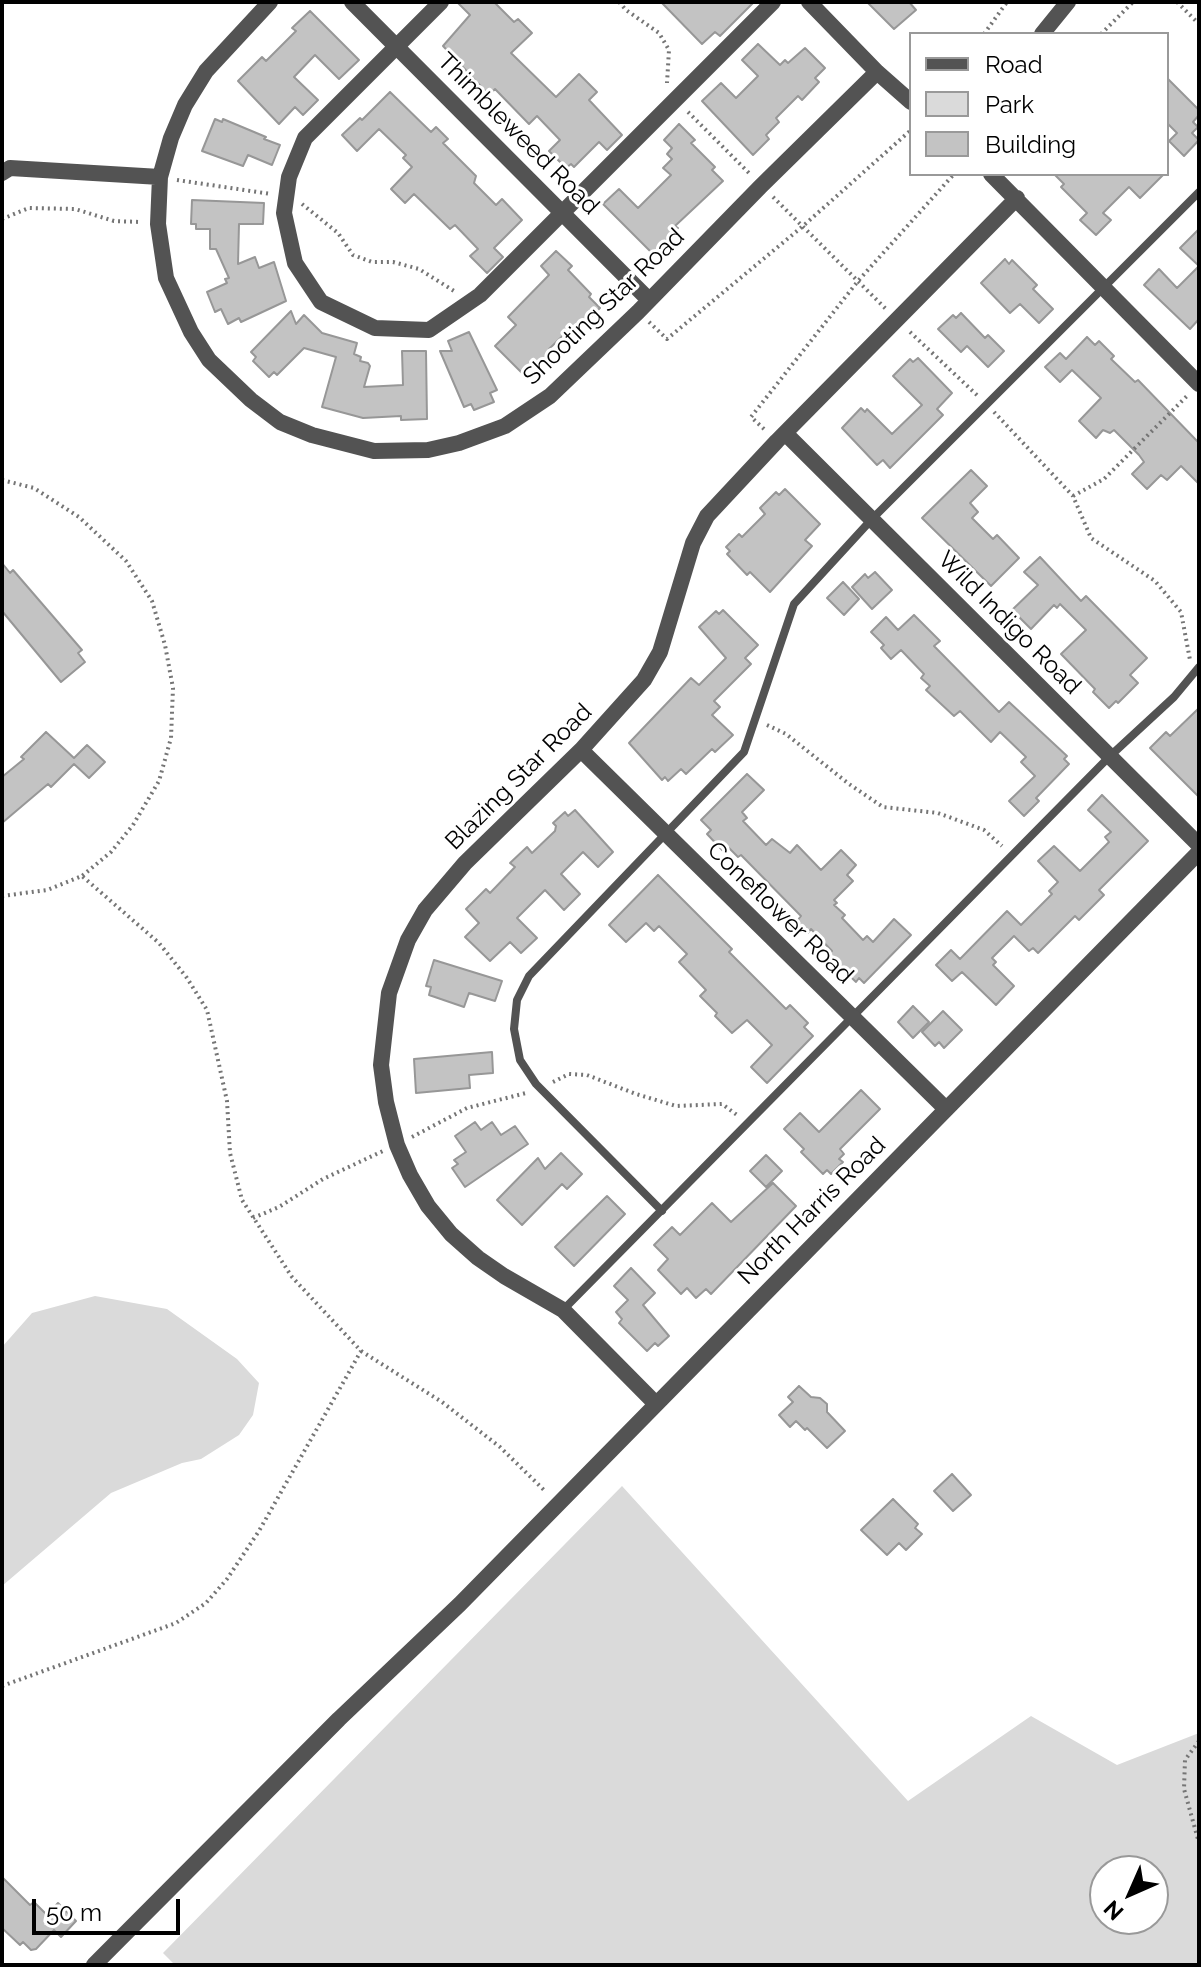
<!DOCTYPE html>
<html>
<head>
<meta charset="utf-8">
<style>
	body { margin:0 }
	#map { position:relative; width:1201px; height:1967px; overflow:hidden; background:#fff; font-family:Raleway,sans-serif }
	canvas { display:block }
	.frame { position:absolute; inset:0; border:4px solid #000; pointer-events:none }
	.legend { position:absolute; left:909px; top:32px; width:260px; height:144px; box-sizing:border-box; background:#fff; border:2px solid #999; margin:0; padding:10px 14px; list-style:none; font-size:24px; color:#000 }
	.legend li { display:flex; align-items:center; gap:16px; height:40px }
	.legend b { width:40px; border:2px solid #999 }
	.north { position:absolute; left:1089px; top:1855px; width:80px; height:80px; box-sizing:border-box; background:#fff; border:2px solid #999; border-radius:50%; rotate:225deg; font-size:22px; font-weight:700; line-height:32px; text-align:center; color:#000 }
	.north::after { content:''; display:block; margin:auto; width:28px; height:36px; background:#000; clip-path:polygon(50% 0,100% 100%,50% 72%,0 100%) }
	.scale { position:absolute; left:32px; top:1899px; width:148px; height:36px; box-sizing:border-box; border:4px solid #000; border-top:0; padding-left:10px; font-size:24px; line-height:28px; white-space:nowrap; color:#000; -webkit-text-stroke:6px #fff; paint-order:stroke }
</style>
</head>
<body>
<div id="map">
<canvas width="1201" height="1967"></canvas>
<div class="frame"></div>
<ul class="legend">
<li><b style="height:10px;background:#535353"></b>Road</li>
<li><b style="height:22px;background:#dadada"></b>Park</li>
<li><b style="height:22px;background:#c3c3c3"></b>Building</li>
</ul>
<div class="north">N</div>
<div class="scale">50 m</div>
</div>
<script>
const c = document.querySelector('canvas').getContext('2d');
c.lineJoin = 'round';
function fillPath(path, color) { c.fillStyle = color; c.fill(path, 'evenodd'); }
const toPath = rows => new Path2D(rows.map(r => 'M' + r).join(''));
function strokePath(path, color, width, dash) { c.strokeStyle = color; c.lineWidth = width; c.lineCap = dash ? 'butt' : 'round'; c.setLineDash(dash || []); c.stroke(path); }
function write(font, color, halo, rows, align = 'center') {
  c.font = font + ' Raleway,sans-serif'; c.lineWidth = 6; c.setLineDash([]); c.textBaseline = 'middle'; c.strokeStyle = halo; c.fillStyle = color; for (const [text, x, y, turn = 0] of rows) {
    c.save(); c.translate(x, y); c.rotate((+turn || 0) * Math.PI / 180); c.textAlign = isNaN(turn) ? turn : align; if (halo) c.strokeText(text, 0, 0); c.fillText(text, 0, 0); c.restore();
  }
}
const green = toPath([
	[95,1296,167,1309,237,1359,259,1383,253,1415,239,1435,201,1459,182,1463,111,1493,2,1586,2,1347,32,1313],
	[622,1486,908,1801,1031,1716,1117,1765,1199,1733,1199,1965,175,1965,163,1953],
	[1105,1871,1153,1871,1153,1919,1105,1919]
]);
const building = toPath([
	[457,2,494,2,514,22,518,19,532,33,511,53,556,97,579,74,597,92,589,100,622,135,607,150,599,142,574,167,571,164,566,168,549,151,560,140,537,116,529,124,495,89,489,95,443,46,470,15,457,2],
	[661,2,754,2,720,36,715,32,702,44,661,2],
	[867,2,909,2,916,10,894,29,867,2],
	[310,11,359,60,339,79,315,55,294,77,318,100,303,115,295,107,279,124,238,81,262,57,266,61,296,31,292,28,310,11],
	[758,44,780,65,785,60,788,63,805,48,825,68,815,78,819,82,802,100,798,96,776,118,779,122,766,135,769,139,753,155,702,101,721,83,736,98,758,76,742,60,758,44],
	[1167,78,1199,110,1199,115,1193,122,1198,127,1192,133,1199,140,1184,156,1169,141,1177,133,1167,123,1167,78],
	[390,92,431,132,436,127,448,139,443,143,476,176,474,183,496,205,502,199,522,220,494,248,503,257,487,273,470,256,478,249,455,225,450,229,414,194,405,203,391,189,412,167,403,158,406,155,379,129,357,151,342,135,360,118,362,120,390,92],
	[215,119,222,122,223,119,266,137,264,139,280,145,272,165,248,155,243,166,202,151,215,119],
	[679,124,695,140,691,143,715,167,712,170,723,181,675,226,678,228,653,254,603,204,619,189,638,208,671,175,663,168,672,159,667,154,672,148,664,140,679,124],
	[1054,174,1164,174,1140,198,1129,187,1103,213,1111,220,1096,235,1080,220,1087,213,1061,187,1064,184,1054,174],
	[192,200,264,203,263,224,239,224,238,264,255,257,259,268,274,262,286,301,241,322,239,318,228,324,221,309,215,312,207,292,227,283,225,279,229,278,216,249,210,249,210,229,196,229,196,224,191,224,192,200],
	[1199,229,1199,319,1190,329,1144,285,1159,269,1177,288,1199,266,1180,248,1199,229],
	[556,251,572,266,568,270,591,294,589,297,600,308,576,331,572,327,549,349,552,352,536,368,534,365,524,375,495,346,516,325,508,317,549,275,541,266,556,251],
	[1005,259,1009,264,1012,260,1037,285,1033,289,1053,309,1039,323,1020,304,1010,313,981,283,1005,259],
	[291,311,296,324,304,315,322,333,357,343,354,354,361,357,360,361,368,363,370,366,364,387,403,385,402,351,426,351,427,419,401,420,401,416,363,418,322,407,336,357,304,348,277,375,274,372,269,377,253,361,256,357,251,352,291,311],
	[961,313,985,338,988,335,1004,351,988,367,967,346,961,352,938,329,953,315,956,318,961,313],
	[469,332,497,390,490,393,494,402,474,410,471,404,464,407,440,351,452,351,448,341,469,332],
	[1087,337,1095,345,1099,341,1114,356,1111,359,1135,382,1138,380,1199,443,1199,484,1181,466,1167,480,1161,475,1147,489,1132,474,1144,462,1139,455,1114,430,1110,433,1103,430,1096,438,1079,421,1101,398,1072,370,1060,382,1045,367,1060,353,1066,359,1087,337],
	[918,358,952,393,937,409,943,415,890,468,883,460,877,465,842,428,861,408,865,412,867,409,892,434,922,405,893,376,910,359,913,362,918,358],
	[971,470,987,486,970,503,978,512,972,518,993,539,997,535,1019,558,991,586,922,518,971,470],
	[785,489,820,524,805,540,812,546,770,592,750,572,747,575,727,554,730,551,726,547,739,534,742,537,765,514,760,508,776,492,779,495,785,489],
	[1040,557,1081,601,1086,596,1147,658,1130,675,1138,683,1118,703,1116,701,1109,708,1093,692,1095,689,1061,654,1086,630,1060,604,1057,608,1054,605,1031,629,1012,610,1038,585,1024,572,1040,557],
	[2,563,10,573,13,570,82,650,78,653,85,662,61,682,2,611,2,563],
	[875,572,892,590,872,609,852,587,865,574,868,578,875,572],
	[843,582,859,599,844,615,827,598,843,582],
	[723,610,758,645,745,658,751,664,714,701,720,707,712,715,733,735,715,752,712,749,686,774,681,769,668,781,665,777,662,780,629,743,691,678,699,685,726,658,699,627,716,611,719,614,723,610],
	[914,615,940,641,934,646,999,712,1009,702,1067,756,1064,759,1069,764,1036,798,1039,801,1024,816,1009,801,1035,776,1021,762,1026,757,1000,732,991,742,960,711,954,716,926,690,930,686,921,678,924,674,901,650,891,659,881,648,884,645,871,632,886,617,898,630,914,615],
	[1199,708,1199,797,1150,748,1166,732,1170,736,1199,708],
	[46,732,74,758,87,745,105,762,89,778,74,764,51,787,48,784,2,823,2,777,24,759,21,757,46,732],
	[747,774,764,790,742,812,747,818,743,821,766,845,772,839,790,853,797,845,821,870,841,850,856,865,847,875,853,881,834,900,837,903,834,905,845,915,842,918,863,940,867,936,873,942,894,919,911,935,864,983,859,978,856,982,828,955,832,951,811,929,808,933,797,921,801,916,741,855,738,857,729,848,724,852,707,834,711,830,701,820,747,774],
	[1102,795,1148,841,1099,890,1104,895,1079,920,1075,916,1038,953,1033,948,1029,951,1014,936,992,958,996,962,993,965,1014,986,996,1005,962,972,952,981,936,965,951,950,960,959,1007,911,1021,925,1052,894,1049,891,1058,882,1038,861,1054,846,1080,871,1109,842,1105,837,1111,832,1088,810,1102,795],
	[575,810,613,852,598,867,583,852,561,874,580,894,564,910,545,890,517,918,537,938,521,953,510,942,490,961,465,937,479,923,466,909,486,889,490,893,515,867,510,863,527,847,532,853,555,831,556,826,553,823,565,812,568,816,575,810],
	[658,875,732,949,729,952,786,1009,790,1005,808,1023,804,1027,813,1036,767,1083,751,1067,772,1045,747,1020,732,1033,715,1016,717,1013,700,996,706,990,679,962,687,954,659,926,654,931,646,923,626,942,609,925,658,875],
	[434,960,502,981,495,1001,469,993,464,1007,429,995,431,987,426,986,434,960],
	[913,1006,929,1022,913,1038,898,1022,913,1006],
	[943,1011,962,1030,944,1048,939,1042,935,1046,922,1032,943,1011],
	[492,1052,493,1073,469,1075,470,1088,416,1093,414,1059,492,1052],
	[861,1090,880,1109,840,1149,844,1154,839,1159,843,1162,831,1174,827,1170,823,1174,801,1152,804,1149,784,1129,800,1113,819,1132,861,1090],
	[475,1122,481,1130,492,1122,501,1135,515,1126,528,1144,465,1187,452,1168,458,1164,454,1160,466,1152,455,1136,475,1122],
	[561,1153,582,1174,567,1189,562,1184,522,1225,497,1200,538,1158,545,1169,561,1153],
	[766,1155,782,1171,766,1187,750,1171,766,1155],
	[773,1183,796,1206,711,1294,706,1289,696,1298,687,1288,681,1294,658,1270,668,1259,654,1245,672,1227,680,1235,712,1203,731,1222,773,1183],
	[607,1196,625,1214,574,1266,555,1247,607,1196],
	[631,1268,655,1293,643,1305,669,1336,658,1346,655,1343,647,1351,619,1323,622,1319,616,1312,628,1300,614,1286,631,1268],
	[799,1386,811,1397,820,1398,827,1404,827,1412,845,1431,827,1448,807,1428,805,1430,796,1421,790,1427,779,1415,793,1402,788,1397,799,1386],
	[952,1474,971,1495,953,1511,934,1491,952,1474],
	[893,1499,918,1524,915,1528,922,1534,906,1550,899,1543,887,1555,861,1530,893,1499],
	[2,1877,30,1905,34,1902,47,1915,58,1903,76,1921,61,1937,54,1930,36,1949,31,1950,23,1942,20,1945,2,1928,2,1877]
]);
const path = toPath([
	[619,2,626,10,659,33,669,50,667,83],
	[1177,2,1199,24],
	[984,34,1007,2],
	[1101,34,1133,2],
	[688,112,750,174],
	[177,180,271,194],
	[773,197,886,309],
	[302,204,338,233,353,255,372,262,393,262,419,269,454,291],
	[2,219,29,208,75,209,114,221,140,222],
	[649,322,667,339,803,226,911,130],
	[910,332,979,397],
	[994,412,1073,496,1091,538,1155,581,1181,612,1190,660],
	[764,429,751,417,858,281,954,174],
	[2,480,34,488,79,517,126,561,152,601,165,645,173,688,171,738,159,781,133,825,111,852,82,876],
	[1073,496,1104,479,1188,395],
	[767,725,786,734,849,784,883,807,938,813,984,830,1002,846],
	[2,896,47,890,82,876,159,943,187,978,207,1010,227,1101,230,1153,242,1200,292,1277,361,1351,259,1531,227,1579,206,1603,176,1623,2,1686],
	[553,1082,569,1074,587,1075,636,1094,676,1106,722,1104,737,1115],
	[412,1137,467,1108,526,1093],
	[253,1218,279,1207,323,1179,383,1151],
	[361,1351,442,1402,500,1447,546,1492],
	[1199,1741,1185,1760,1184,1789,1199,1843]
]);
const service = toPath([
	[662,1211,536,1084,520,1060,514,1029,517,1000,529,976,744,752,794,604,872,519,1199,192],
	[563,1310,1109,757,1174,697,1199,667]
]);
const minor = toPath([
	[270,2,206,71,185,105,171,138,160,177,158,224,166,278,191,332,209,360,251,400,280,422,312,435,374,451,428,450,459,443,505,426,550,396,638,312,761,186,877,72],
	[352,2,649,300],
	[441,2,305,138,289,177,284,213,295,263,321,302,375,328,429,330,480,295,773,2],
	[809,2,877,72,911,102],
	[1042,34,1068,2],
	[2,173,10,168,160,177],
	[991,174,1199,384],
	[786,434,1199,845],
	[581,750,946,1109],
	[655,1403,563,1310,504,1276,478,1258,451,1234,428,1206,410,1175,397,1145,386,1102,381,1065,389,993,408,940,425,910,465,863,581,750,644,680,660,652,693,543,707,516,777,441,1017,198],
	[94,1965,339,1719,460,1604,1199,852]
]);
const streetNames = [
	["Thimbleweed Road",518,134,45],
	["Shooting Star Road",604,307,-44],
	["Wild Indigo Road",1009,623,45],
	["Blazing Star Road",519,777,-45],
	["Coneflower Road",780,913,44],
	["North Harris Road",812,1211,-45]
];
fillPath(green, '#dadada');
fillPath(building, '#c3c3c3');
strokePath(building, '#979797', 2);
strokePath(path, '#757575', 4, [2, 4]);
strokePath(service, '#535353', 8);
strokePath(minor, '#535353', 16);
write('24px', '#000', '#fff', streetNames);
</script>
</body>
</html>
